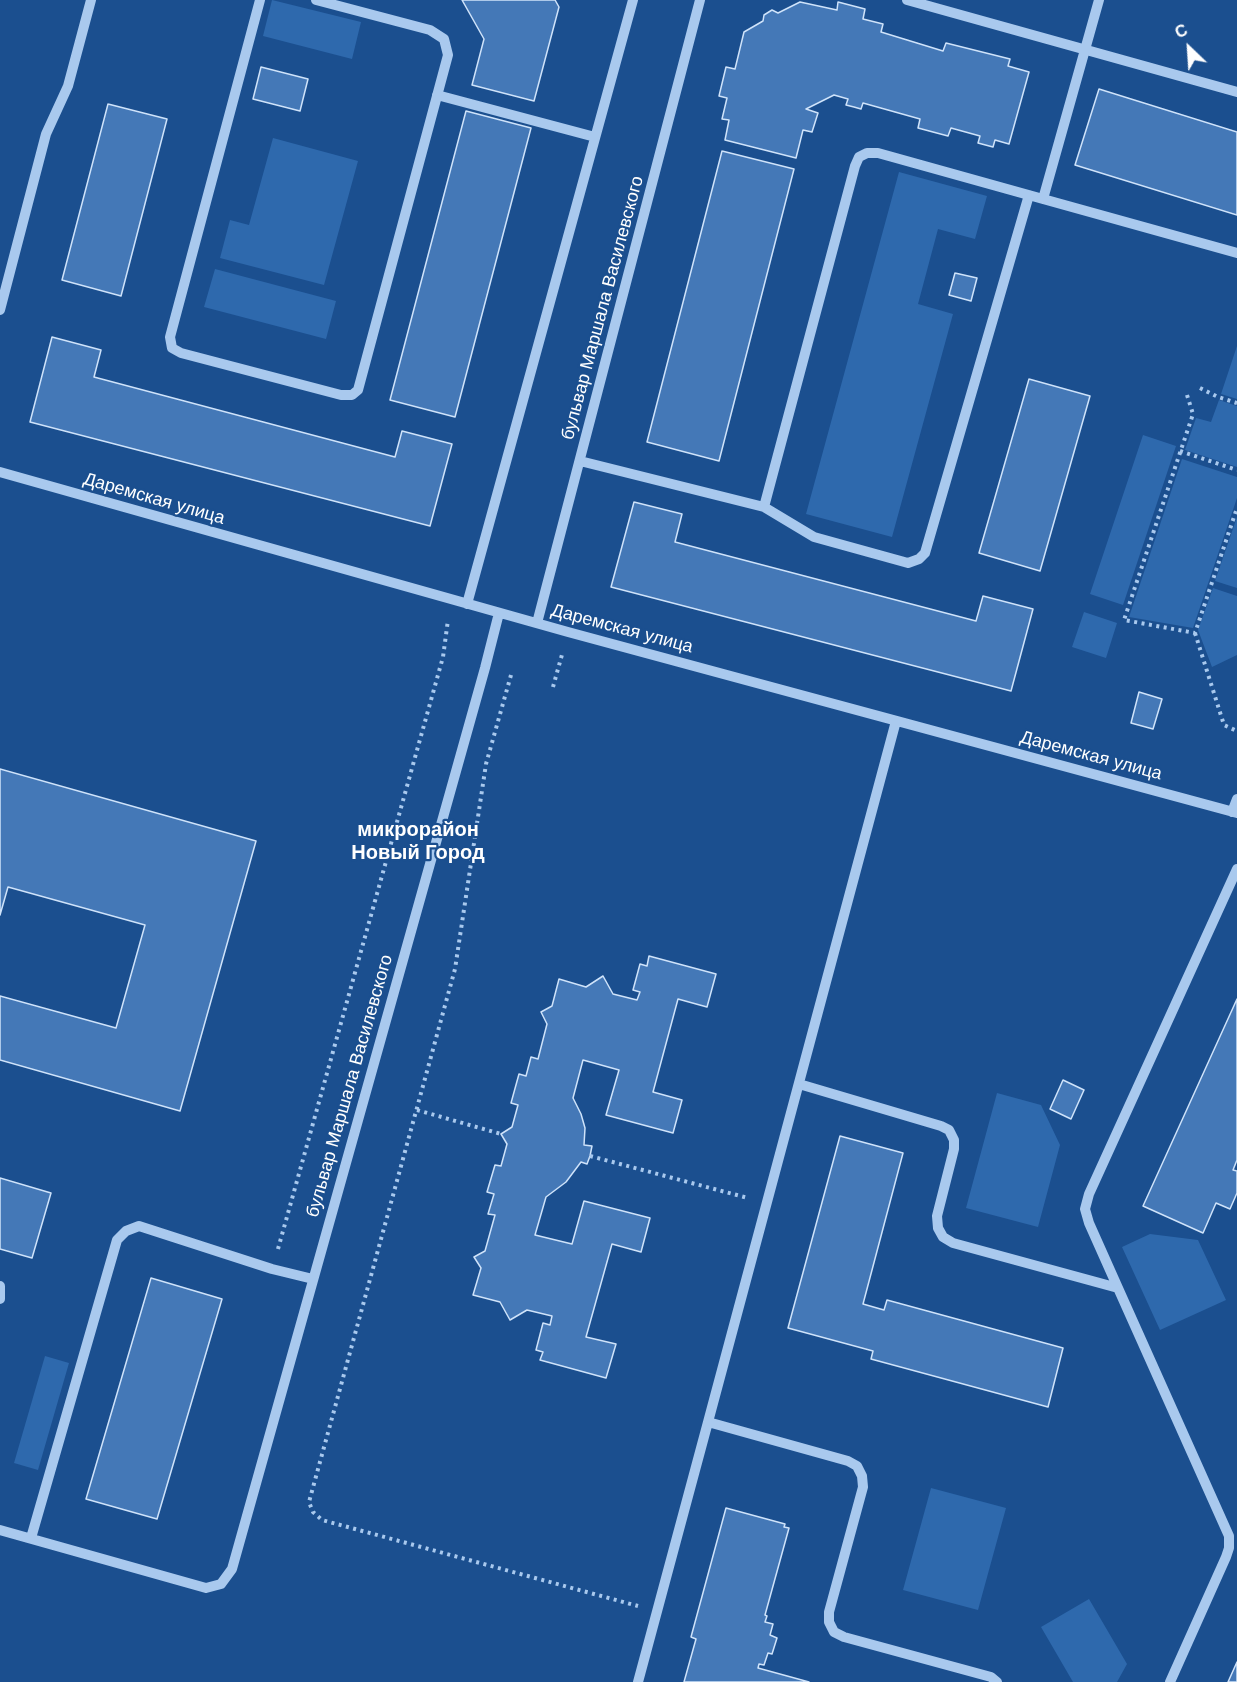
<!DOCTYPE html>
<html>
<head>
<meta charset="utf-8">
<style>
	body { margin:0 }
	#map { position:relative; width:1237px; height:1682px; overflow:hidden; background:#1b4f8f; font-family:Helvetica,sans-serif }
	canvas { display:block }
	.north { position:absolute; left:1159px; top:18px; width:60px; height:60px; -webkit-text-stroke:4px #1b4f8f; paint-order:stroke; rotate:335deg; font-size:16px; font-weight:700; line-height:24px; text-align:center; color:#fff }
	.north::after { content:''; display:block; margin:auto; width:21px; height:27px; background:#fff; clip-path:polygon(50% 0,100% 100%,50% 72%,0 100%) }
</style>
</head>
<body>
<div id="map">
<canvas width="1237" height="1682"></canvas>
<div class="north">С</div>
</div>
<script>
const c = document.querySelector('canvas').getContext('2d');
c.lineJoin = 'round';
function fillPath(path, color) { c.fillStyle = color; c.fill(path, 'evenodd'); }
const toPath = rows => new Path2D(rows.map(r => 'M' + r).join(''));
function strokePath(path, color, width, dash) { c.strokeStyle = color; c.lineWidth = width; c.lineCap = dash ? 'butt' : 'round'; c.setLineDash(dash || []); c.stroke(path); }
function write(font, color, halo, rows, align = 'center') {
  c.font = font + ' Helvetica,sans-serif'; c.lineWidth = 4.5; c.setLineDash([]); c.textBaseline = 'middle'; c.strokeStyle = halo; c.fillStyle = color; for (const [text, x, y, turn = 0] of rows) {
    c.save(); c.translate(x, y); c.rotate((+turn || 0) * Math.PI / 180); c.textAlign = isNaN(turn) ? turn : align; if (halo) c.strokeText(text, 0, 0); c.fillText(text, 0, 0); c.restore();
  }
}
const green = toPath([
	[272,0,361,22,352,59,263,36],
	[273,138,358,161,324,285,220,258,230,220,249,225],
	[899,172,987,196,975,239,938,229,918,304,953,314,892,537,806,514],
	[215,269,336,301,326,339,204,307],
	[1237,346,1237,399,1221,394],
	[1219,400,1237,406,1237,467,1185,450,1196,418,1211,422],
	[1143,435,1176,446,1123,605,1090,594],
	[1182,459,1237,477,1237,498,1193,628,1129,617],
	[1237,517,1237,588,1215,581],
	[1213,588,1237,596,1237,655,1212,667,1198,630],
	[1084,612,1117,623,1106,658,1072,647],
	[997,1093,1041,1105,1060,1145,1038,1227,966,1208],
	[1150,1234,1198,1240,1226,1300,1160,1330,1122,1247],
	[45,1356,69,1363,38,1470,14,1463],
	[931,1488,1006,1508,978,1610,903,1590],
	[1089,1599,1127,1664,1117,1682,1073,1682,1041,1627]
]);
const building = toPath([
	[462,0,555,0,559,7,534,101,472,85,484,39,462,0],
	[800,2,837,10,838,2,865,9,863,19,883,24,881,32,943,51,946,43,1010,59,1008,66,1029,72,1009,144,995,140,993,147,978,143,980,136,951,128,948,136,918,128,920,119,863,103,861,109,854,107,846,105,848,99,834,95,806,109,818,113,812,132,803,130,796,158,725,140,729,120,722,119,727,98,719,96,726,67,735,69,744,32,763,21,764,15,772,10,778,13,800,2],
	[261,67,308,79,300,111,253,99,261,67],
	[1099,89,1237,132,1237,215,1075,165,1099,89],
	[108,104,167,119,121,296,62,280,108,104],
	[466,111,531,128,455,417,390,400,466,111],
	[722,151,794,169,719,461,647,442,722,151],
	[955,273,977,278,971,301,949,295,955,273],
	[52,337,101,350,94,377,395,457,402,431,452,444,430,526,30,422,52,337],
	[1029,379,1090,396,1040,571,979,553,1029,379],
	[634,502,682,514,675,542,976,621,983,596,1033,609,1011,691,611,587,634,502],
	[1139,692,1162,699,1153,729,1131,723,1139,692],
	[0,769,256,841,180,1111,0,1060,0,996,116,1028,145,925,8,887,0,915,0,769],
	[649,956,716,974,707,1007,678,999,653,1092,682,1100,673,1133,606,1115,619,1070,583,1060,573,1098,581,1114,585,1128,584,1145,592,1146,590,1156,587,1164,581,1162,566,1182,546,1197,535,1235,572,1244,584,1201,650,1218,641,1252,612,1244,586,1337,616,1344,606,1378,540,1360,543,1352,536,1350,543,1323,550,1325,552,1316,527,1310,510,1320,500,1302,473,1295,481,1268,474,1257,485,1251,495,1215,488,1214,494,1194,487,1192,495,1165,501,1166,507,1144,501,1134,512,1127,518,1105,511,1103,519,1074,526,1076,531,1057,538,1059,547,1024,541,1012,552,1006,559,979,586,987,603,976,613,994,637,1000,640,992,633,990,640,964,647,966,649,956],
	[1237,999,1237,1160,1233,1170,1237,1171,1237,1193,1230,1209,1216,1203,1203,1233,1143,1206,1237,999],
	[1063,1080,1084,1090,1071,1119,1050,1109,1063,1080],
	[840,1136,903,1153,863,1304,884,1310,887,1300,1063,1348,1048,1407,871,1359,873,1351,788,1328,840,1136],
	[0,1178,51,1193,32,1258,0,1249,0,1178],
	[151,1278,222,1299,157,1519,86,1499,151,1278],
	[726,1508,785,1524,784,1527,789,1528,765,1615,767,1616,765,1622,773,1624,770,1635,777,1638,772,1654,768,1653,764,1665,759,1664,758,1668,809,1682,684,1682,696,1639,691,1637,726,1508],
	[1237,1662,1237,1682,1228,1682,1237,1662]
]);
const path = toPath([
	[1200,388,1218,397,1237,403],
	[1187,395,1193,414,1124,620,1195,633,1237,508],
	[1180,451,1237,470],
	[1195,633,1224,725,1237,731],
	[511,675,486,764,455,969,309,1502,313,1512,322,1520,638,1606],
	[553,687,563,651],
	[417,1110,501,1134],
	[590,1156,748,1198],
	[278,1249,443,657,448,620]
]);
const minor = toPath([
	[260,0,170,337,172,348,181,353,341,395,352,395,358,390,448,55,444,39,430,30,316,0],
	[907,0,1237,92],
	[1099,0,1043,199,1237,253],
	[437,95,595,137],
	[0,310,46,134,68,86,91,0],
	[580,461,764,507,855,166,859,157,867,153,878,153,1043,199],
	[0,472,568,632,1237,813],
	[764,507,814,537,908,563,919,559,925,553,1029,195],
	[467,604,633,0],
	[537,623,700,0],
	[1232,812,1237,799],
	[799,1084,941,1126,949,1130,954,1140,954,1149,937,1216,938,1228,943,1237,953,1243,1118,1288,1229,1536,1229,1548,1226,1557,1170,1682],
	[0,1286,0,1299],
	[1118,1288,1089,1223,1085,1209,1089,1194,1237,869],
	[708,1422,896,721],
	[0,1530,206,1588,221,1584,232,1569,485,668,499,613],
	[31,1538,117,1240,126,1231,139,1226,272,1269,313,1279],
	[638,1682,708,1422,848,1461,857,1466,862,1476,863,1487,829,1612,829,1622,834,1632,844,1637,991,1677,997,1682]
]);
const streetNames = [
	["бульвар Маршала Василевского",603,308,-75],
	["Даремская улица",154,499,16],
	["Даремская улица",622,629,15],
	["Даремская улица",1091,756,15],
	["бульвар Маршала Василевского",350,1086,-74]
];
const neighbourhoodNames = [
	["микрорайон",418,830],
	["Новый Город",418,853]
];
fillPath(green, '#2e69ad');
fillPath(building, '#4478b7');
strokePath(building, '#cfe3fa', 1.5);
strokePath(path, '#a9c9ee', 4, [3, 4.5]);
strokePath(minor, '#a9c9ee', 10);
write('18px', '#fff', '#1b4f8f', streetNames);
write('bold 20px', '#fff', '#1b4f8f', neighbourhoodNames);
</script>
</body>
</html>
